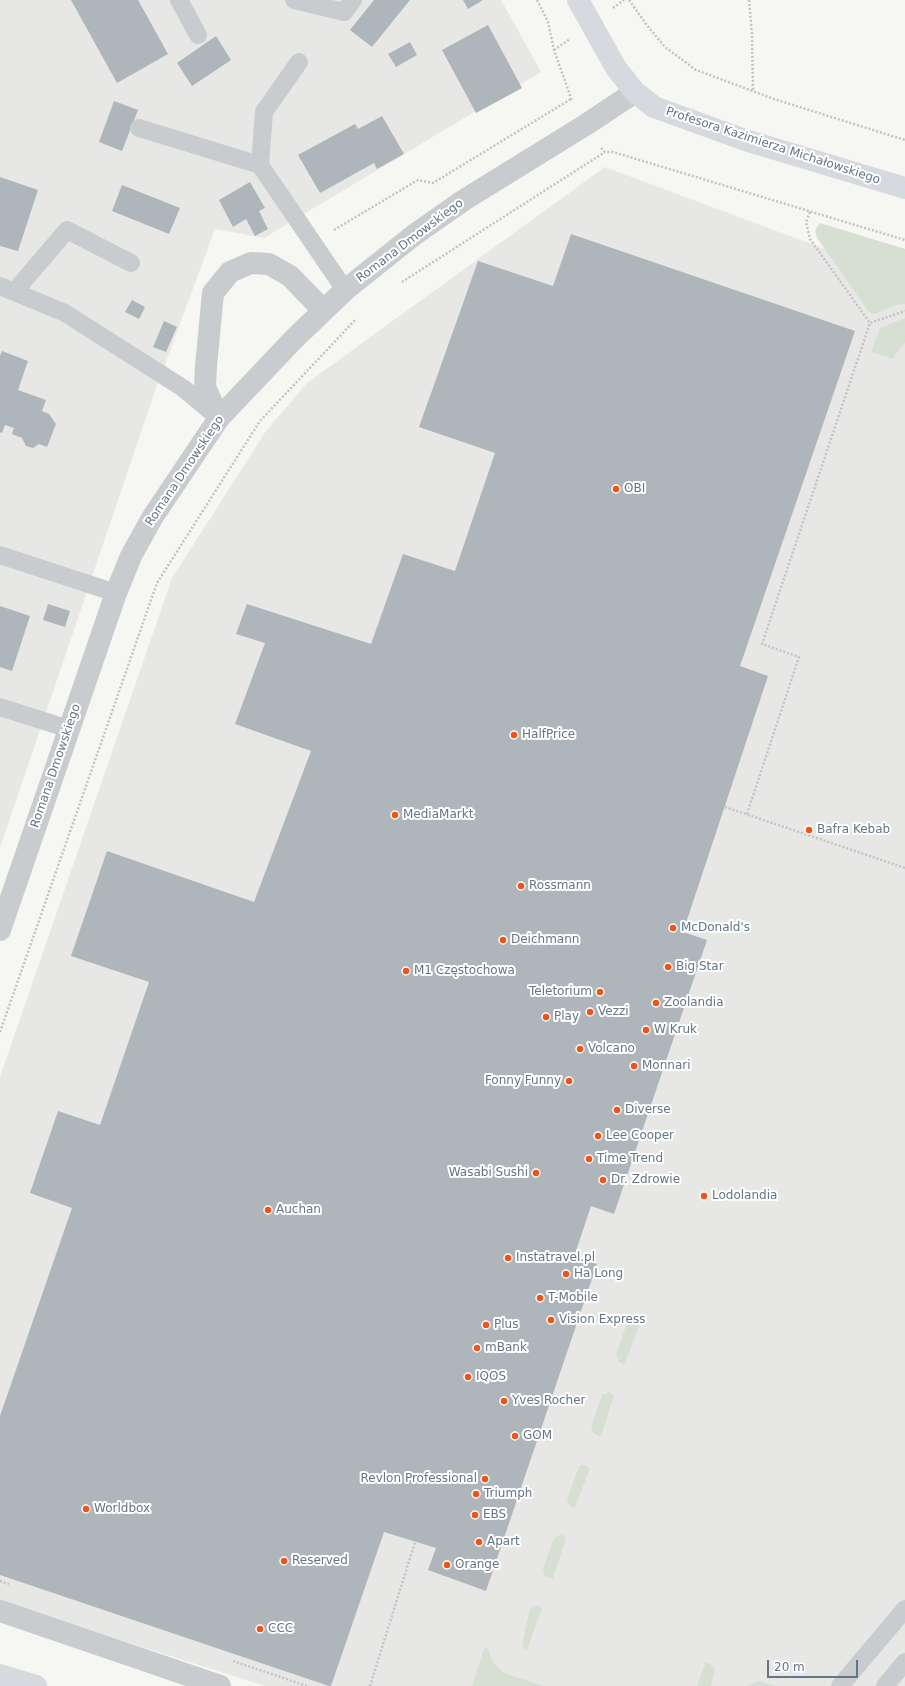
<!DOCTYPE html>
<html>
<head>
<meta charset="utf-8">
<style>
	body { margin:0 }
	#map { position:relative; width:905px; height:1686px; overflow:hidden; background:#f6f7f3; font-family:"DejaVu Sans",sans-serif }
	canvas { display:block }
	.scale { position:absolute; left:767px; top:1660px; width:91px; height:18px; box-sizing:border-box; border:2px solid #637586; border-top:0; padding-left:5px; font-size:12px; line-height:14px; white-space:nowrap; color:#637586; -webkit-text-stroke:3px #fff; paint-order:stroke }
</style>
</head>
<body>
<div id="map">
<canvas width="905" height="1686"></canvas>
<div class="scale">20 m</div>
</div>
<script>
const c = document.querySelector('canvas').getContext('2d');
c.lineJoin = 'round';
function fillPath(path, color) { c.fillStyle = color; c.fill(path, 'evenodd'); }
const toPath = rows => new Path2D(rows.map(r => 'M' + r).join(''));
function strokePath(path, color, width, dash) { c.strokeStyle = color; c.lineWidth = width; c.lineCap = dash ? 'butt' : 'round'; c.setLineDash(dash || []); c.stroke(path); }
function write(font, color, halo, rows, align = 'center') {
  c.font = font + ' "DejaVu Sans",sans-serif'; c.lineWidth = 4; c.setLineDash([]); c.textBaseline = 'middle'; c.strokeStyle = halo; c.fillStyle = color; for (const [text, x, y, turn = 0] of rows) {
    c.save(); c.translate(x, y); c.rotate((+turn || 0) * Math.PI / 180); c.textAlign = isNaN(turn) ? turn : align; if (halo) c.strokeText(text, 0, 0); c.fillText(text, 0, 0); c.restore();
  }
}
const built = toPath([
	[0,0,501,0,541,72,264,238,215,229,154,394,0,848],
	[605,167,905,279,905,1686,265,1686,0,1602,0,1077,172,578,266,431,307,383]
]);
const green = toPath([
	[820,223,905,249,905,304,896,305,875,314,869,312,817,238,815,230],
	[905,318,905,343,896,353,893,359,871,352,880,328],
	[631,1321,634,1321,640,1324,624,1365,619,1362,616,1355,627,1323],
	[609,1392,614,1395,601,1436,599,1436,594,1434,591,1427,602,1395],
	[581,1465,585,1465,590,1468,575,1508,569,1506,567,1500,578,1468],
	[561,1534,566,1538,553,1578,551,1579,545,1576,543,1569,554,1538],
	[537,1605,542,1608,542,1609,527,1650,524,1648,522,1644,530,1609],
	[487,1647,493,1662,504,1673,543,1686,472,1686,484,1649],
	[706,1662,714,1667,715,1672,711,1686,697,1686,705,1663],
	[758,1681,762,1682,776,1686,747,1686]
]);
const building = toPath([
	[71,0,138,0,168,54,117,83],
	[374,0,410,0,372,47,350,30],
	[463,0,483,0,468,9],
	[488,25,522,88,476,113,442,50],
	[216,36,231,60,192,86,177,63],
	[410,42,417,55,396,67,388,54],
	[114,101,138,110,122,151,99,142],
	[382,116,404,154,377,169,374,163,320,193,298,155,355,124,358,129],
	[0,177,38,190,18,251,0,246],
	[250,182,265,208,259,211,268,229,255,236,246,219,233,227,219,200],
	[122,185,180,208,169,234,112,211],
	[571,234,855,331,740,666,768,676,683,932,707,940,614,1214,591,1206,574,1257,597,1264,486,1591,428,1570,436,1548,384,1532,331,1686,329,1686,0,1575,0,1416,72,1208,30,1193,58,1111,100,1125,149,982,71,956,107,851,254,902,311,751,235,724,265,643,236,634,247,604,371,644,403,554,455,571,495,453,419,427,478,261,553,286],
	[132,300,145,307,139,319,125,312],
	[164,321,177,327,166,352,153,347],
	[2,351,28,361,18,390,46,400,42,411,49,414,56,424,47,447,39,444,33,448,26,446,22,438,12,434,14,428,5,425,2,433,0,432,0,356],
	[48,604,70,611,65,627,43,620],
	[0,606,30,616,12,671,0,667]
]);
const path = toPath([
	[537,0,548,22,554,50,572,101],
	[629,0,646,24,665,47,696,70,774,99,905,140],
	[749,0,752,35,753,91],
	[613,8,624,0],
	[554,50,570,39],
	[601,148,605,152,613,152,905,240],
	[810,212,806,222,810,239,870,323,905,311],
	[334,230,418,180,433,183,571,99],
	[402,282,605,152],
	[725,807,905,868],
	[747,814,799,657,762,644,870,323],
	[0,1032,157,583,260,421,356,319],
	[0,1581,9,1584],
	[233,1661,307,1686],
	[370,1686,415,1542]
]);
const lane = toPath([
	[179,0,198,35],
	[294,0,344,12,353,0],
	[139,128,260,165,345,290],
	[260,165,264,112,299,62],
	[0,286,65,313,183,388,219,418],
	[14,292,67,230,131,263],
	[0,555,116,593],
	[0,707,69,729],
	[840,1686,905,1609],
	[885,1686,905,1662]
]);
const street = toPath([
	[219,418,205,387,206,366,213,293,230,272,251,263,269,264,290,276,323,310],
	[0,930,116,593,131,556,152,518,219,418,294,339,345,290,414,235,464,200,587,124,635,92],
	[0,1611,220,1686]
]);
const secondary = toPath([
	[578,0,616,68,635,92,654,107,745,140,905,188],
	[0,1675,36,1686]
]);
const markers = [
	[616,489,4,"#f05319"],
	[514,735,4,"#f05319"],
	[395,815,4,"#f05319"],
	[809,830,4,"#f05319"],
	[521,886,4,"#f05319"],
	[673,928,4,"#f05319"],
	[503,940,4,"#f05319"],
	[668,967,4,"#f05319"],
	[406,971,4,"#f05319"],
	[600,992,4,"#f05319"],
	[656,1003,4,"#f05319"],
	[590,1012,4,"#f05319"],
	[546,1017,4,"#f05319"],
	[646,1030,4,"#f05319"],
	[580,1049,4,"#f05319"],
	[634,1066,4,"#f05319"],
	[569,1081,4,"#f05319"],
	[617,1110,4,"#f05319"],
	[598,1136,4,"#f05319"],
	[589,1159,4,"#f05319"],
	[536,1173,4,"#f05319"],
	[603,1180,4,"#f05319"],
	[704,1196,4,"#f05319"],
	[268,1210,4,"#f05319"],
	[508,1258,4,"#f05319"],
	[566,1274,4,"#f05319"],
	[540,1298,4,"#f05319"],
	[551,1320,4,"#f05319"],
	[486,1325,4,"#f05319"],
	[477,1348,4,"#f05319"],
	[468,1377,4,"#f05319"],
	[504,1401,4,"#f05319"],
	[515,1436,4,"#f05319"],
	[485,1479,4,"#f05319"],
	[476,1494,4,"#f05319"],
	[86,1509,4,"#f05319"],
	[475,1515,4,"#f05319"],
	[479,1542,4,"#f05319"],
	[284,1561,4,"#f05319"],
	[447,1565,4,"#f05319"],
	[260,1629,4,"#f05319"]
];
const streetNames = [
	["Profesora Kazimierza Michałowskiego",773,146,18],
	["Romana Dmowskiego",410,241,-37],
	["Romana Dmowskiego",185,471,-56],
	["Romana Dmowskiego",56,766,-71]
];
const poiNames = [
	["OBI",624,489],
	["HalfPrice",522,735],
	["MediaMarkt",403,815],
	["Bafra Kebab",817,830],
	["Rossmann",529,886],
	["McDonald's",681,928],
	["Deichmann",511,940],
	["Big Star",676,967],
	["M1 Częstochowa",414,971],
	["Teletorium",592,992,"right"],
	["Zoolandia",664,1003],
	["Vezzi",598,1012],
	["Play",554,1017],
	["W Kruk",654,1030],
	["Volcano",588,1049],
	["Monnari",642,1066],
	["Fonny Funny",561,1081,"right"],
	["Diverse",625,1110],
	["Lee Cooper",606,1136],
	["Time Trend",597,1159],
	["Wasabi Sushi",528,1173,"right"],
	["Dr. Zdrowie",611,1180],
	["Lodolandia",712,1196],
	["Auchan",276,1210],
	["Instatravel.pl",516,1258],
	["Ha Long",574,1274],
	["T-Mobile",548,1298],
	["Vision Express",559,1320],
	["Plus",494,1325],
	["mBank",485,1348],
	["IQOS",476,1377],
	["Yves Rocher",512,1401],
	["GOM",523,1436],
	["Revlon Professional",477,1479,"right"],
	["Triumph",484,1494],
	["Worldbox",94,1509],
	["EBS",483,1515],
	["Apart",487,1542],
	["Reserved",292,1561],
	["Orange",455,1565],
	["CCC",268,1629]
];
fillPath(built, '#e7e8e6');
fillPath(green, '#d7dfd3');
fillPath(building, '#aeb5bb');
strokePath(path, '#c2c3c5', 2.5, [2, 2]);
strokePath(lane, '#c9cccf', 18);
strokePath(street, '#c9cccf', 22);
strokePath(secondary, '#d6dadf', 22);
for (const [x, y, r, color] of markers) { const dot = new Path2D(); dot.arc(x, y, r, 0, 2 * Math.PI); c.fillStyle = color; c.fill(dot); strokePath(dot, '#fff', 1.5); }
write('12px', '#637586', '#fff', streetNames);
write('12px', '#637586', '#fff', poiNames, 'left');
</script>
</body>
</html>
